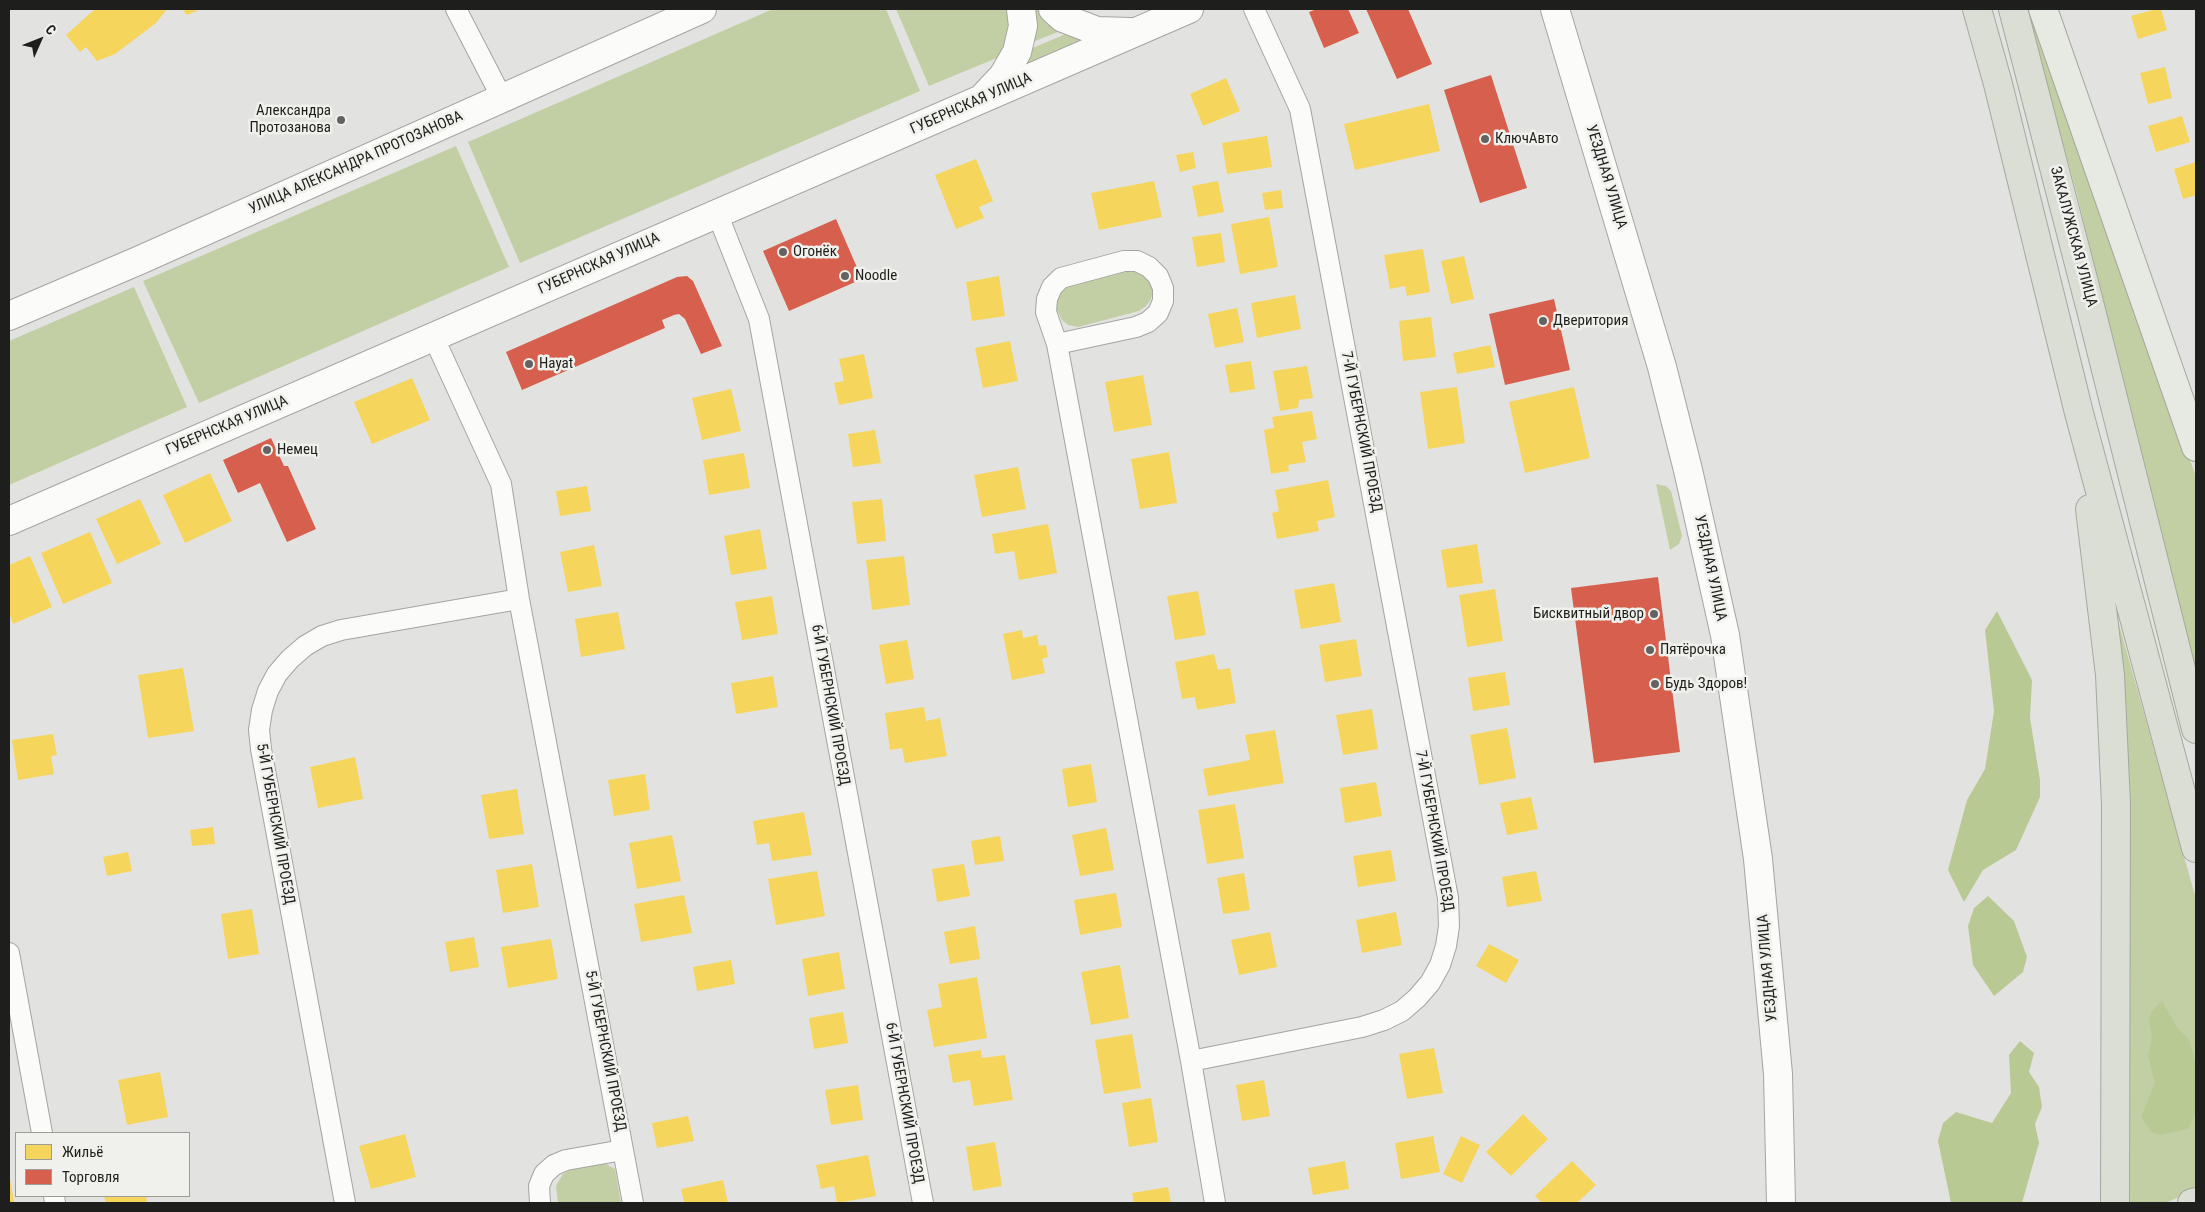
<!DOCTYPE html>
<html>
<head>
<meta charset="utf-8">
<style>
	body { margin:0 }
	#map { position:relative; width:2205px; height:1212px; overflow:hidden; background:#e2e3e0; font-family:"Roboto Condensed",sans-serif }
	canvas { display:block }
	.frame { position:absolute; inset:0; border:10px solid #1e1f1d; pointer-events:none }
	.legend { position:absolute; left:15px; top:1132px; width:175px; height:65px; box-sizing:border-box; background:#f0f1ec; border:1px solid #9c9d99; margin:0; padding:6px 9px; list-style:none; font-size:15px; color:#1e1f1d }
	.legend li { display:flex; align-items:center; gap:10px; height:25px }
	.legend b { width:25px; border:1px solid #9c9d99 }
	.north { position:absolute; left:15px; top:15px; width:50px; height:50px; -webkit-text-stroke:4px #f0f1ec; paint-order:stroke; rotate:46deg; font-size:14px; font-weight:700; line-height:20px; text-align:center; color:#1e1f1d }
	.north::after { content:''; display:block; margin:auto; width:18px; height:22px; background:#1e1f1d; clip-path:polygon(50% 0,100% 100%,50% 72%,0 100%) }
</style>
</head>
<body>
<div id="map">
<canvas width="2205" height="1212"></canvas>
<div class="frame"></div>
<ul class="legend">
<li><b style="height:14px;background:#f6d55c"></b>Жильё</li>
<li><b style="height:14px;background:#d6604d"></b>Торговля</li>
</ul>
<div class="north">С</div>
</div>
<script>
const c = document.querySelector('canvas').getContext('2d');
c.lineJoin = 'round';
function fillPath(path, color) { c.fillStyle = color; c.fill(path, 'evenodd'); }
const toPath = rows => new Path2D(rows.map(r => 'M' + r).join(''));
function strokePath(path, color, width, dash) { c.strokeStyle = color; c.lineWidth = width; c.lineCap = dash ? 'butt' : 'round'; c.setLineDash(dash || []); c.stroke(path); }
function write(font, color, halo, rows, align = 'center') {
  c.font = font + ' "Roboto Condensed",sans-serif'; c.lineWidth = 5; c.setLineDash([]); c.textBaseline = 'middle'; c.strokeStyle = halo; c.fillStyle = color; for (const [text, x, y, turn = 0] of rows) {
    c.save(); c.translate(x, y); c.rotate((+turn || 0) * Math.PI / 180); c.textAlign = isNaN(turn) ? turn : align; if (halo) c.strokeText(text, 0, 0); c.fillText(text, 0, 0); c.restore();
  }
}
const green = toPath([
	[773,9,886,9,920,91,520,263,468,142],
	[896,9,1013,9,1004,55,929,86],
	[1029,9,1041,9,1068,28,1025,45],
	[2026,9,2036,9,2196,477,2196,673,2142,463,2077,194],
	[1073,31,1091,37,1018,69,1023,52],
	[456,146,509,267,199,403,143,281],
	[1126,269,1138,270,1151,281,1153,291,1151,299,1146,306,1139,311,1078,327,1068,325,1062,320,1055,306,1060,292,1067,285],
	[134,287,187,407,9,485,9,341],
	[1656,484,1666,486,1671,491,1682,536,1679,544,1670,550],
	[2113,603,2196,899,2196,1190,2165,1203,2125,1203],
	[604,1163,615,1169,621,1203,558,1203,556,1186,563,1174,573,1169]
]);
const forest = toPath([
	[1997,611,2032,680,2030,718,2040,780,2040,797,2016,850,1983,870,1964,902,1948,870,1967,800,1985,769,1994,711,1985,630],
	[1988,896,2014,921,2027,957,2023,972,1994,996,1973,965,1968,926,1974,908],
	[2162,1001,2176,1026,2189,1040,2196,1065,2196,1113,2188,1129,2160,1135,2151,1132,2141,1117,2155,1083,2148,1056,2152,1038,2149,1020,2152,1011],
	[2020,1041,2034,1053,2029,1072,2039,1087,2042,1107,2035,1124,2039,1143,2022,1203,1951,1203,1938,1141,1943,1123,1956,1112,1992,1123,2011,1093,2009,1055]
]);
const homes = toPath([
	[95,9,167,9,156,23,115,54,97,61,86,47,80,52,66,35],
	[182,9,201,9,187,15],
	[2156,9,2161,9,2167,30,2138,39,2131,16],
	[2165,67,2172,98,2148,104,2140,73],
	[1226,78,1240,111,1203,126,1190,94],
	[1429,104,1440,151,1355,170,1344,124],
	[2182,116,2190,142,2156,152,2148,126],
	[1267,136,1272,167,1227,174,1222,143],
	[1193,152,1196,168,1180,172,1176,155],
	[976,159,993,201,979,207,984,218,956,229,935,175],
	[2196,162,2196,195,2183,199,2174,169],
	[1154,181,1162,217,1099,230,1091,193],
	[1218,181,1224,212,1198,217,1192,186],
	[1281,190,1283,208,1265,210,1262,193],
	[1269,217,1278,267,1240,274,1231,224],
	[1221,233,1225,262,1197,267,1192,237],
	[1423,249,1430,292,1407,296,1405,286,1390,289,1384,255],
	[1464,256,1474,299,1451,304,1441,261],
	[999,276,1005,316,972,321,966,282],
	[1295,295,1301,329,1257,338,1251,303],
	[1237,308,1244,342,1215,348,1208,314],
	[1431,317,1436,357,1403,361,1399,321],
	[1010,341,1018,381,983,388,975,348],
	[1490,345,1495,367,1457,374,1453,353],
	[864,354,873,398,839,405,834,383,844,381,839,359],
	[1251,361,1255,389,1230,393,1225,365],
	[1307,366,1313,398,1299,400,1298,408,1280,411,1273,371],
	[1143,375,1152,425,1114,432,1105,382],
	[412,378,430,420,372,444,354,402],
	[1457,387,1465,443,1428,449,1420,392],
	[1574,387,1590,458,1525,473,1509,402],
	[731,389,741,431,702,440,692,398],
	[1312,411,1317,439,1302,442,1306,462,1288,465,1289,471,1271,474,1264,430,1274,428,1272,417],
	[875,430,881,463,853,467,848,434],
	[1169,452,1177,503,1140,509,1131,459],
	[744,453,750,488,709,495,703,460],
	[1018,467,1026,509,982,517,974,475],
	[210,473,232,521,185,543,163,495],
	[1328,480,1335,517,1317,521,1319,531,1277,539,1272,513,1279,511,1275,490],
	[587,486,591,511,560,516,556,491],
	[140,499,161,544,117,564,96,519],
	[882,499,886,541,857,544,852,502],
	[1048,524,1057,573,1019,580,1014,551,995,554,992,534],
	[760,529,767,569,731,575,724,536],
	[90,532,112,583,63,604,41,553],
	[1477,544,1483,583,1447,588,1441,550],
	[594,545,602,586,568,592,560,552],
	[30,556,52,607,13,624,9,613,9,565],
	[904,556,910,605,872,610,866,560],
	[1334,583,1341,622,1301,629,1294,590],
	[1495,589,1503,641,1467,647,1459,595],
	[1198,591,1206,635,1175,640,1167,596],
	[772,596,778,634,742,640,735,602],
	[618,612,625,649,581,657,575,619],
	[1022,630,1023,638,1037,635,1039,646,1046,645,1048,657,1042,659,1045,673,1012,680,1003,634],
	[1356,639,1362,676,1325,682,1319,645],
	[907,640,914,679,886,684,879,645],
	[1214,654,1218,670,1230,668,1236,703,1197,710,1195,697,1182,699,1175,662],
	[183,668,194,731,148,738,138,675],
	[1505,672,1510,705,1473,711,1468,678],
	[773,676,778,707,736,714,731,683],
	[924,707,926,721,940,718,947,756,905,763,902,748,890,750,885,713],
	[1372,709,1378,749,1343,755,1336,715],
	[1507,728,1516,778,1479,785,1470,735],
	[1275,730,1284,783,1208,796,1203,769,1250,760,1245,735],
	[53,734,57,755,51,756,54,774,18,780,12,740],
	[355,757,363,799,318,808,310,767],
	[1091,764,1097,802,1068,807,1062,769],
	[645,774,650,810,614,816,608,780],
	[1376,782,1382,816,1345,823,1340,788],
	[517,789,524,834,489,839,481,795],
	[1531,797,1538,829,1507,835,1500,803],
	[1235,804,1244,858,1207,864,1198,810],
	[804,812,812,855,772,861,769,843,757,845,753,821],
	[213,827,215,844,192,846,190,830],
	[1106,828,1114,870,1080,876,1072,835],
	[672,835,681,881,637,889,629,843],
	[1000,836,1004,861,975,865,971,841],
	[1391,850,1396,881,1358,887,1353,856],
	[128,852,132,871,107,876,103,857],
	[532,864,539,907,503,913,496,870],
	[964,864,970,896,937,902,932,869],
	[817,871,825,916,776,925,768,879],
	[1536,871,1542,901,1507,907,1502,877],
	[1244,873,1250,910,1223,914,1217,878],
	[1116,893,1122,927,1080,935,1074,900],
	[684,895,692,933,641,942,634,904],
	[252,909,259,954,228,959,221,914],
	[1396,912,1402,945,1362,953,1356,920],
	[975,926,980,959,950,964,944,932],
	[1270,932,1277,967,1239,975,1231,940],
	[474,937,479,967,450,972,445,942],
	[551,939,558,979,508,988,501,947],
	[1489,944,1519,960,1506,983,1476,966],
	[839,952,845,989,808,996,802,959],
	[731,960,735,984,697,991,693,967],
	[1120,965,1129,1018,1091,1025,1081,972],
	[977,977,987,1038,934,1047,927,1010,942,1007,938,984],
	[843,1012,848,1043,814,1049,809,1018],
	[1132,1034,1141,1088,1104,1094,1095,1040],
	[1434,1048,1443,1093,1407,1099,1399,1054],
	[981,1050,982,1058,1005,1055,1013,1100,974,1106,970,1080,953,1083,948,1055],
	[160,1072,168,1117,127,1125,118,1080],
	[1264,1080,1270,1116,1242,1121,1236,1085],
	[858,1085,863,1120,831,1125,825,1090],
	[1151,1098,1158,1142,1129,1147,1122,1103],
	[1523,1114,1548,1139,1511,1176,1486,1152],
	[688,1116,694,1141,657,1148,652,1123],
	[405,1134,416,1177,371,1189,359,1146],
	[1433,1136,1440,1172,1401,1179,1395,1143],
	[1461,1136,1480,1145,1462,1183,1443,1174],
	[995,1142,1002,1186,973,1191,966,1147],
	[868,1155,876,1196,837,1203,834,1186,821,1189,816,1165],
	[1345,1161,1349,1189,1313,1195,1308,1168],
	[1572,1161,1596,1185,1577,1203,1542,1203,1535,1196],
	[9,1179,10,1179,14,1203,9,1203],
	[723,1180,728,1203,684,1203,681,1189],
	[1168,1187,1171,1203,1134,1203,1132,1193],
	[104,1196,146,1196,147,1203,106,1203]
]);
const shops = toPath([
	[1317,9,1348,9,1359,33,1324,48,1309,12],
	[1366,9,1408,9,1432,64,1397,79],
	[1491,75,1527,188,1480,203,1444,90],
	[836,219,862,279,789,311,763,251],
	[687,276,693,281,722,346,701,354,685,319,679,314,674,315,662,320,665,328,522,390,506,352,677,277],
	[1554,299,1570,370,1505,385,1489,314],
	[271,438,284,466,288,466,316,529,287,542,260,483,238,493,223,460],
	[1658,577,1680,752,1594,763,1571,588]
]);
const street = toPath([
	[456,9,502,98],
	[717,213,759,319,923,1203],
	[433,336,501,484,519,599,633,1203],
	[1057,344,1046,312,1047,299,1052,287,1061,278,1124,261,1137,261,1149,267,1158,276,1163,288,1163,301,1158,313,1148,322,1136,327,1057,344,1191,1061,1215,1203],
	[9,953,42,1133],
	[1191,1061,1362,1027,1384,1020,1402,1011,1417,998,1430,983,1440,965,1446,946,1449,926,1448,898,1300,109,1254,9],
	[54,1196,55,1203],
	[345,1203,261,749,259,730,262,710,268,691,277,674,290,659,305,646,322,636,341,630,519,599],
	[540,1203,539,1186,544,1174,554,1165,566,1160,623,1150]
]);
const secondary = toPath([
	[1053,9,1063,18,1097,31,1130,32],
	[1555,9,1662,367,1688,470,1725,635,1758,859,1778,1074,1781,1203],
	[986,94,1003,76,1017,52,1023,26,1021,9],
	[9,316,140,260,702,9],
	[9,521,1189,9]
]);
const primary = toPath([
	[2043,9,2196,447]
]);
const highway = toPath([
	[1977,9,1998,84,2079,413,2196,848],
	[2013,9,2091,310,2196,729],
	[2090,509,2110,675,2116,804,2115,1203],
	[2192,1203,2196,1202]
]);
const markers = [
	[341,120,5,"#636461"],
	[1485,139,5,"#636461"],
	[783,252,5,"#636461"],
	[845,276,5,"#636461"],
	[1543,321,5,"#636461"],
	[529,364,5,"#636461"],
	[267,450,5,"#636461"],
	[1654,614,5,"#636461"],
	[1650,650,5,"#636461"],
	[1655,684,5,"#636461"]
];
const streetNames = [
	["ГУБЕРНСКАЯ УЛИЦА",971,104,-24],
	["УЛИЦА АЛЕКСАНДРА ПРОТОЗАНОВА",356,163,-24],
	["УЕЗДНАЯ УЛИЦА",1606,177,73],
	["ЗАКАЛУЖСКАЯ УЛИЦА",2073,237,75],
	["ГУБЕРНСКАЯ УЛИЦА",599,264,-24],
	["ГУБЕРНСКАЯ УЛИЦА",227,426,-23],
	["7-Й ГУБЕРНСКИЙ ПРОЕЗД",1361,432,79],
	["УЕЗДНАЯ УЛИЦА",1710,568,78],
	["6-Й ГУБЕРНСКИЙ ПРОЕЗД",830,705,80],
	["5-Й ГУБЕРНСКИЙ ПРОЕЗД",275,824,80],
	["7-Й ГУБЕРНСКИЙ ПРОЕЗД",1434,831,80],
	["УЕЗДНАЯ УЛИЦА",1768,968,-95],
	["5-Й ГУБЕРНСКИЙ ПРОЕЗД",605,1051,79],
	["6-Й ГУБЕРНСКИЙ ПРОЕЗД",904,1103,80]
];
const poiNames = [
	["Александра",331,111,"right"],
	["Протозанова",331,128,"right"],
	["КлючАвто",1495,139],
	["Огонёк",793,252],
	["Noodle",855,276],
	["Дверитория",1553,321],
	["Hayat",539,364],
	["Немец",277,450],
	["Бисквитный двор",1644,614,"right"],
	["Пятёрочка",1660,650],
	["Будь Здоров!",1665,684]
];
fillPath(green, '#c2cfa4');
fillPath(forest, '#b9c994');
fillPath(homes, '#f6d55c');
fillPath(shops, '#d6604d');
strokePath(street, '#a4a4a2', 22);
strokePath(secondary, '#a4a4a2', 30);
strokePath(primary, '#a5a99d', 30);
strokePath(highway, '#a5a99d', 30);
strokePath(street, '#fbfbfa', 20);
strokePath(secondary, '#fbfbfa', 28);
strokePath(primary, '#e7e9e3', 28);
strokePath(highway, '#daded4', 28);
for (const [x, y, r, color] of markers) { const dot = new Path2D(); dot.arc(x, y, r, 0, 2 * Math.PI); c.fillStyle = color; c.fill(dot); strokePath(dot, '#f0f1ec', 2); }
write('15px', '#1e1f1d', '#f0f1ec', streetNames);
write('15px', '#1e1f1d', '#f0f1ec', poiNames, 'left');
</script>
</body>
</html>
